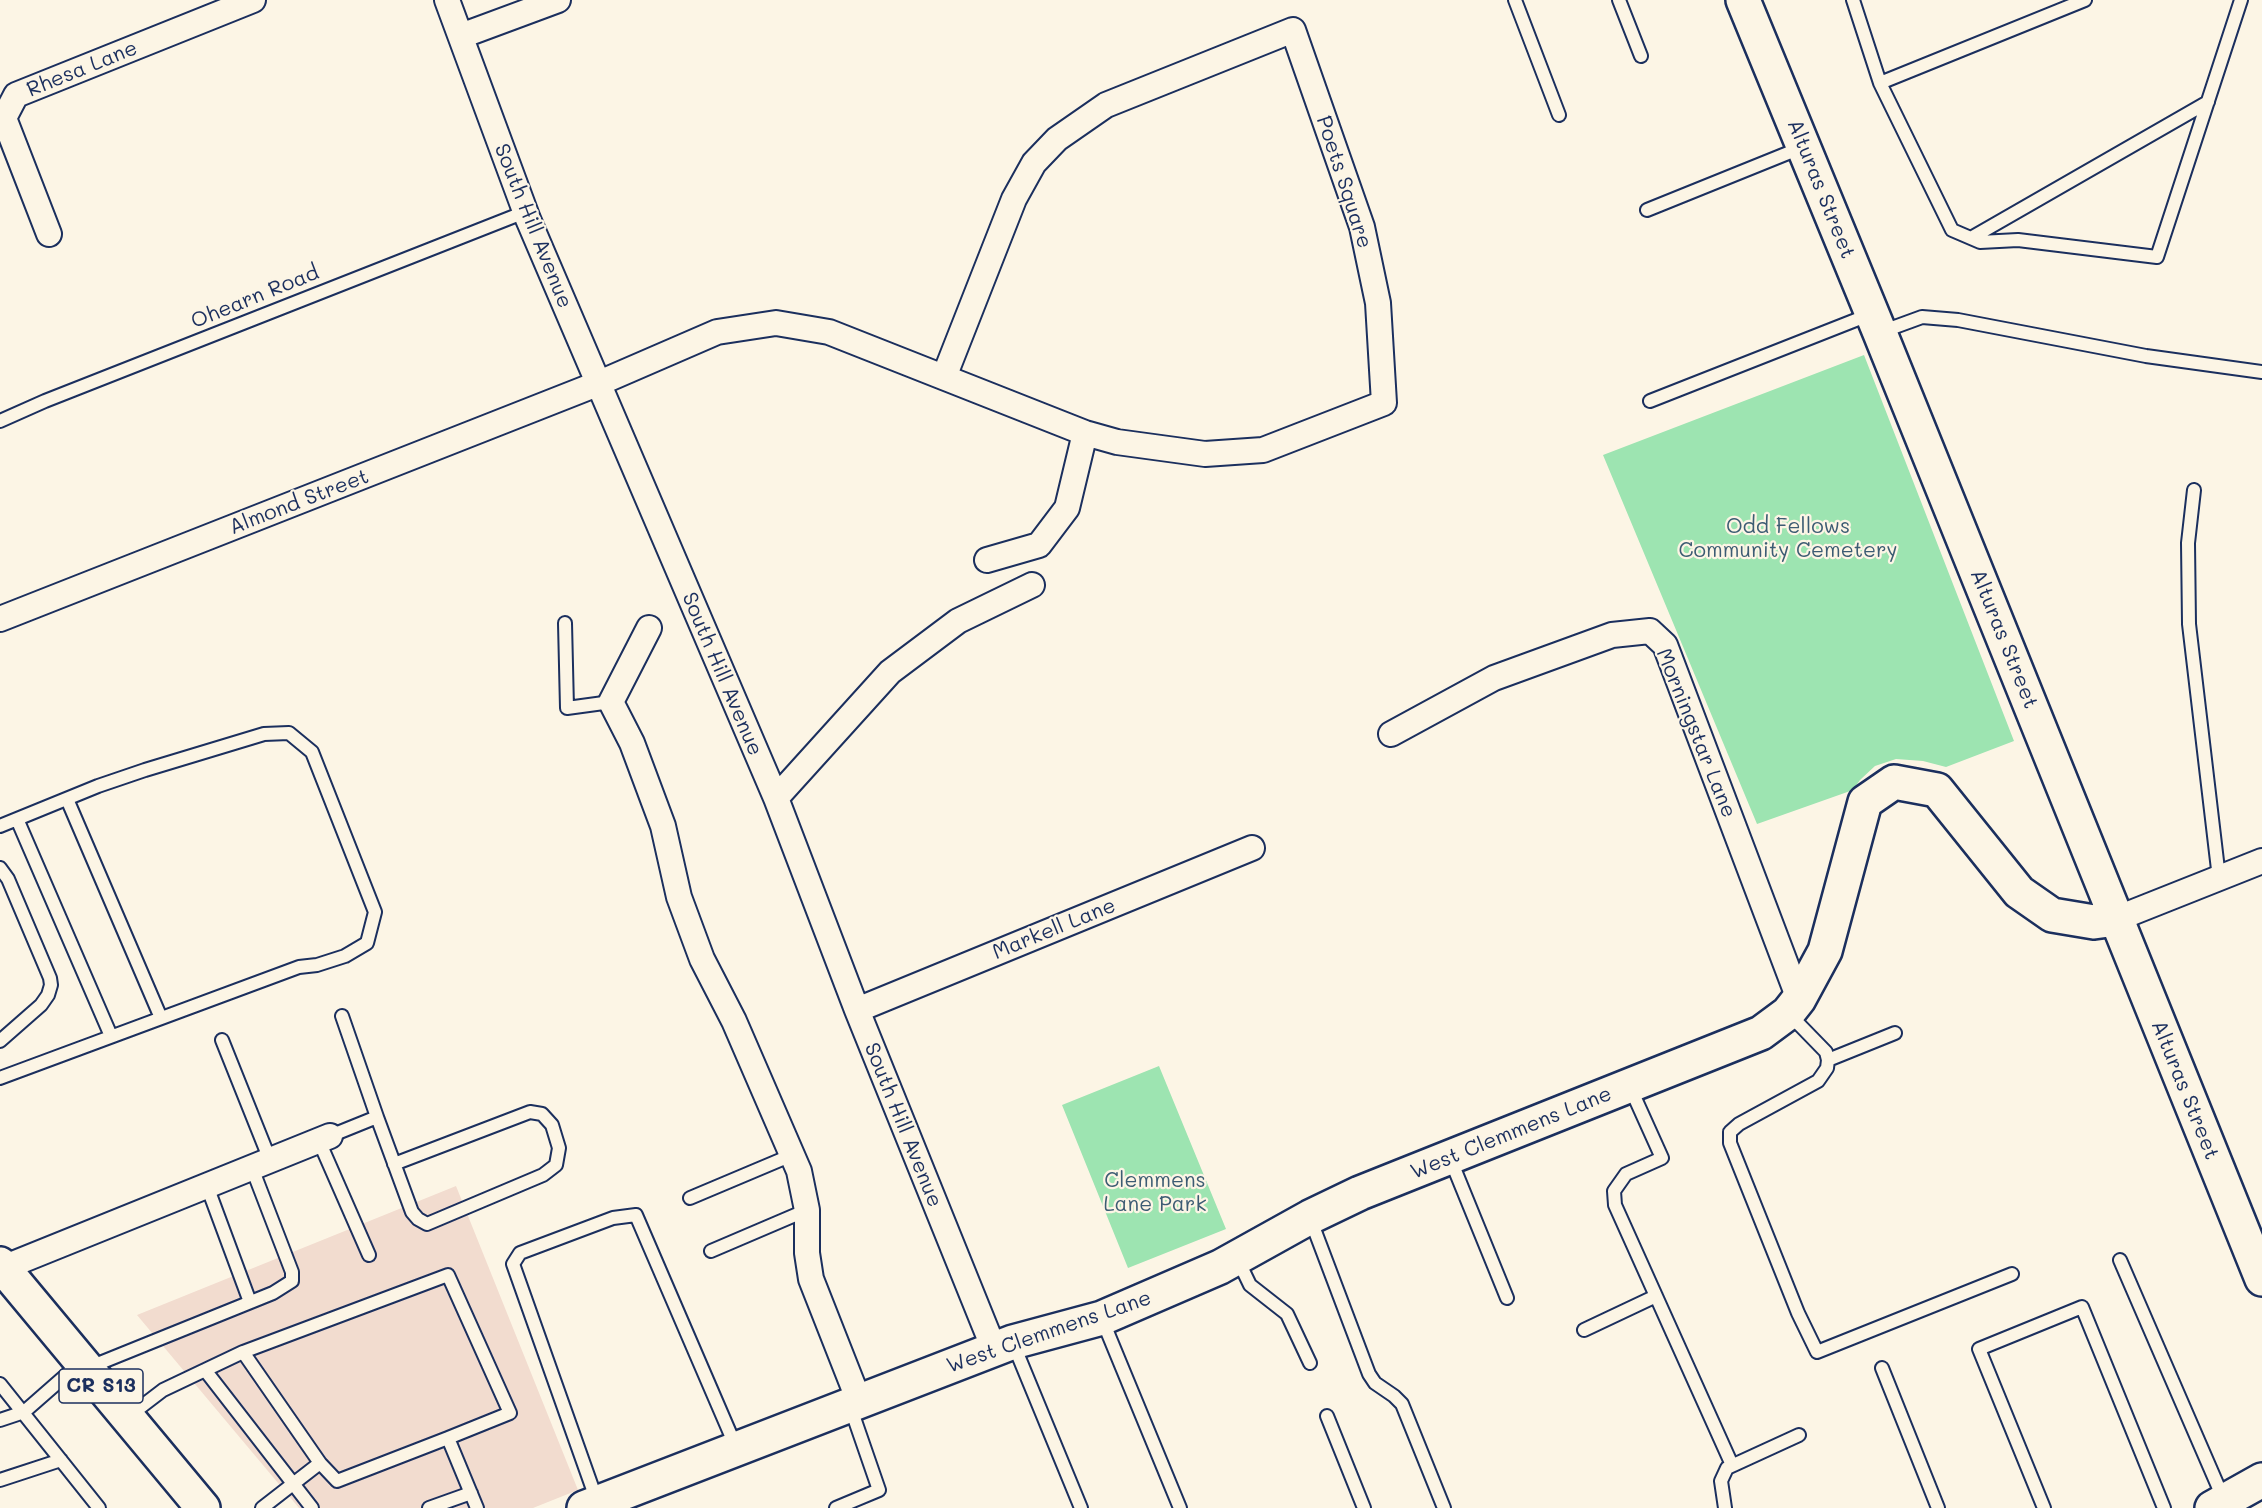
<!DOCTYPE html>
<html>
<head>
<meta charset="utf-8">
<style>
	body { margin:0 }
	canvas { display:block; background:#fcf5e5 }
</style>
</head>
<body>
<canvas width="2262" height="1508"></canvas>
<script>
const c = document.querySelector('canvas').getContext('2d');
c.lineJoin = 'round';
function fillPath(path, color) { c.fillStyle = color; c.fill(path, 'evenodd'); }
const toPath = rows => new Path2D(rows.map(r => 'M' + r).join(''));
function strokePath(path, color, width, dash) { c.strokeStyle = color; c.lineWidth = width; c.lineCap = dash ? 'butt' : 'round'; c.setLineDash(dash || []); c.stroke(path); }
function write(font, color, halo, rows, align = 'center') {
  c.font = font + ' Mali,sans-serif'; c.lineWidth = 4.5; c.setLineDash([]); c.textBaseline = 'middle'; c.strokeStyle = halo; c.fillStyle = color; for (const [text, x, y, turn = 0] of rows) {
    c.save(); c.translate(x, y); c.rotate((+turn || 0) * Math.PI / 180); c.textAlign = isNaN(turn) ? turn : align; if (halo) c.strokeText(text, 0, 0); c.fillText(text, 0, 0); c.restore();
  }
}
const built = toPath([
	[456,1186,578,1490,533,1508,299,1508,137,1315]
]);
const green = toPath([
	[1864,355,2014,741,1946,767,1923,761,1896,759,1875,766,1860,780,1853,790,1757,824,1603,455],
	[1159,1066,1226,1229,1128,1268,1062,1105]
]);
const lane = toPath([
	[1515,0,1559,115],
	[1619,0,1641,56],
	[1853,0,1880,83,1952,230,1980,242,2018,240,2157,257,2241,0],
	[1880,83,2085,0],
	[1647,210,1803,147],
	[1971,238,2208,102],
	[1881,332,1922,317,1958,320,2146,356,2262,372],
	[1650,401,1871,314],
	[0,421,45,401,525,212],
	[2194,490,2188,543,2189,624,2219,878],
	[565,623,567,708,611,702],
	[67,799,161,1018],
	[17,819,111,1036],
	[0,826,98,786,145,770,264,734,289,733,312,752,375,912,367,943,345,956,317,965,299,967,0,1078],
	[0,868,8,879,50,978,51,985,48,995,41,1005,0,1041],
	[1789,1014,1826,1052,1828,1060,1827,1068,1818,1081,1739,1124,1730,1132,1730,1143,1798,1313,1817,1352,2012,1274],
	[222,1040,270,1160],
	[1828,1060,1895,1033],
	[1630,1087,1662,1158,1626,1174,1614,1191,1615,1205,1732,1465],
	[377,1117,412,1212,418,1219,427,1224,543,1175,556,1165,559,1148,552,1125,542,1114,530,1112,394,1164],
	[330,1136,377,1117,342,1016],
	[319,1141,369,1255],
	[1450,1158,1507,1298],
	[207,1186,250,1302],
	[690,1198,792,1155],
	[1310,1218,1369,1374,1375,1383,1394,1396,1402,1404,1444,1508],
	[711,1251,807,1210],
	[1237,1258,1250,1285,1287,1314,1310,1363],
	[2120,1260,2224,1500],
	[1102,1319,1180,1508],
	[1584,1330,1656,1296],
	[1013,1343,1081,1508],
	[243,1352,448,1275,510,1413,448,1438],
	[90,1367,273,1293,292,1281,292,1272,252,1168],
	[1882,1368,1938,1508],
	[205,1370,312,1508],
	[0,1384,99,1508],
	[129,1416,163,1390,243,1352,320,1463],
	[1327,1416,1364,1508],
	[0,1420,24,1412,81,1362],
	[0,1480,61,1460],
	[597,1501,513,1264,520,1253,613,1218,636,1215,736,1447],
	[262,1508,320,1463,337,1481,448,1438,477,1508],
	[429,1508,471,1493],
	[836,1508,879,1490,850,1406],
	[1725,1508,1721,1481,1727,1468,1799,1435],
	[2044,1508,1979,1349,2082,1307,2164,1508]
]);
const street = toPath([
	[447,0,528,219,776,798,857,1010,994,1349],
	[461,36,558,0],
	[49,234,4,118,16,95,253,0],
	[987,560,1039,545,1067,508,1085,433],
	[0,619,597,384,717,332,776,323,829,332,1085,433,1117,442,1205,454,1263,450,1384,403,1378,303,1362,227,1293,30,1106,105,1057,139,1034,163,1014,199,944,377],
	[649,628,611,702,632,743,663,826,679,897,702,959,734,1021,799,1171,807,1210,807,1253,811,1279,859,1401],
	[1391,734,1494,678,1612,635,1650,631,1665,645,1799,999],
	[776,798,890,672,958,621,1032,585],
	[2116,919,2262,861],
	[857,1010,1252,848],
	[3,1268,330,1136]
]);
const secondary = toPath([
	[1743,0,1880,333,2262,1279],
	[584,1508,1013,1342,1102,1318,1220,1267,1310,1217,1360,1193,1761,1033,1788,1013,1799,999,1825,951,1865,802,1894,782,1937,790,2019,892,2052,915,2094,922,2116,919],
	[2212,1508,2262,1480]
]);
const primary = toPath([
	[0,1264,203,1508]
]);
const shields = [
	[101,1386,84]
];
const shieldNames = [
	["CR S13",101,1386]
];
const streetNames = [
	["Rhesa Lane",82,69,-22],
	["Poets Square",1344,182,72],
	["Alturas Street",1821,189,68],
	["South Hill Avenue",533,226,68],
	["Ohearn Road",255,297,-22],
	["Almond Street",299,502,-21],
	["Alturas Street",2004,639,68],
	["South Hill Avenue",722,674,67],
	["Morningstar Lane",1696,733,68],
	["Markell Lane",1054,929,-22],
	["Alturas Street",2185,1090,68],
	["South Hill Avenue",903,1125,68],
	["West Clemmens Lane",1511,1133,-22],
	["West Clemmens Lane",1049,1332,-19]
];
const parkNames = [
	["Odd Fellows",1788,527],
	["Community Cemetery",1788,551],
	["Clemmens",1155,1181],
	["Lane Park",1155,1205]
];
fillPath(built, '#f2dccf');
fillPath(green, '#9de4b1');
strokePath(lane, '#1b2f5e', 16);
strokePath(street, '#1b2f5e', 28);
strokePath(secondary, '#1b2f5e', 38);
strokePath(primary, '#1b2f5e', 38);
strokePath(lane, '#fcf5e5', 12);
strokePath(street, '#fcf5e5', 24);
strokePath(secondary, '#fcf5e5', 33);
strokePath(primary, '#fcf5e5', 33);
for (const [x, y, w] of shields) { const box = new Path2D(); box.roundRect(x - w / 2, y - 17, w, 34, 4.5); c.fillStyle = '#fcf5e5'; c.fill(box); strokePath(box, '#1b2f5e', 1.5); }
write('bold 20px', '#1b2f5e', null, shieldNames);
write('21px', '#1b2f5e', '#fcf5e5', streetNames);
write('21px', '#3c5c73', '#fcf5e5', parkNames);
</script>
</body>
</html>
